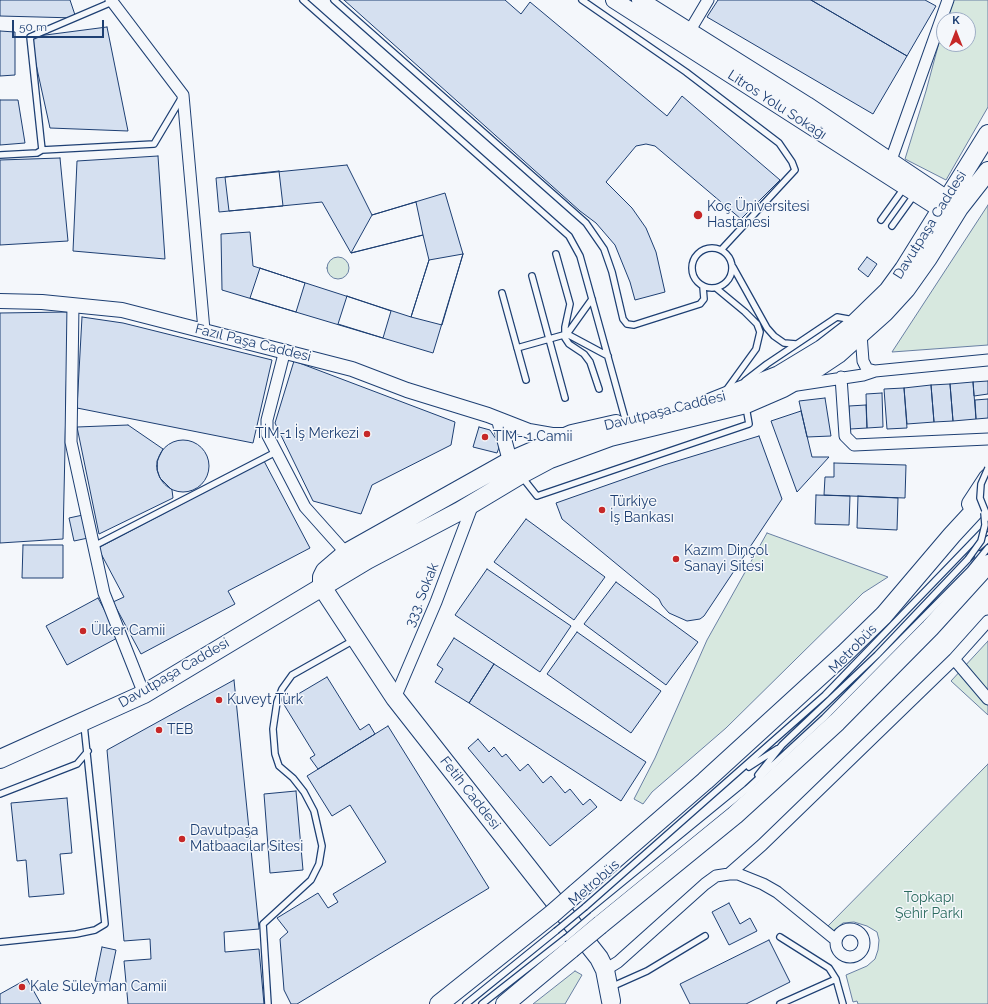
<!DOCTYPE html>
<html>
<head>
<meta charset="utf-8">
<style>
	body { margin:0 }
	#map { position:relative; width:988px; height:1004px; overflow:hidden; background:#f4f7fb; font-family:Raleway,sans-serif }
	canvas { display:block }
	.north { position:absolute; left:936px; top:12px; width:40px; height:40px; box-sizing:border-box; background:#f4f7fb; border:1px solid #9eadc5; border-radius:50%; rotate:0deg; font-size:11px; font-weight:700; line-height:16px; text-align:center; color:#1d3f73 }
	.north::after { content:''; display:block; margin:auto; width:14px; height:18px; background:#c62828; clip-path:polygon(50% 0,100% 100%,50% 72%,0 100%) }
	.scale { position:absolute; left:12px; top:20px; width:92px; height:18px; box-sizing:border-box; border:2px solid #1d3f73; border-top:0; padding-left:5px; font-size:12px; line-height:14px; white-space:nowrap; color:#1d3f73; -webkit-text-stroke:3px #f4f7fb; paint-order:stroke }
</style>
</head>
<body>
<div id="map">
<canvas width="988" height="1004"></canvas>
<div class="north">K</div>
<div class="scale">50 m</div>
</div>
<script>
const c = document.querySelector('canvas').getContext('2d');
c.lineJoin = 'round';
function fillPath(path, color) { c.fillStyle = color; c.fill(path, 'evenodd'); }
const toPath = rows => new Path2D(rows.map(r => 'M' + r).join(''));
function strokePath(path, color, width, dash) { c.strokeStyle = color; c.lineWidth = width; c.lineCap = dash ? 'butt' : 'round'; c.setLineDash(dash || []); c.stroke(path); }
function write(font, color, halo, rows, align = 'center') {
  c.font = font + ' Raleway,sans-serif'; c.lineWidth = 3; c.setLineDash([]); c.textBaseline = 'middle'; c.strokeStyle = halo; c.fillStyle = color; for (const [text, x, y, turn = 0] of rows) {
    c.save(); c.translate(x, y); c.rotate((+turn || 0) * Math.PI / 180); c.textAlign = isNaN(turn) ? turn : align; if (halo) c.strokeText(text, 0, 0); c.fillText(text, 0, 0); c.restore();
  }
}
const green = toPath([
	[950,0,988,0,988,107,946,180,905,159,926,91,944,24,944,44,968,44,968,20,945,20,950,0],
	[988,205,988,345,892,352,988,205],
	'327 268a11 11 0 1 1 22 0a11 11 0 1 1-22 0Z',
	[767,533,888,577,863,593,726,728,652,792,643,804,634,799,655,758,707,640,767,533],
	[988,641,988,715,951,681,988,641],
	[988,764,988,1004,858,1004,857,1001,853,1002,846,975,867,966,875,959,878,950,879,940,877,932,867,926,854,922,843,923,833,931,827,927,988,764],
	[575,971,582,975,565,1004,533,1004,575,971]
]);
const building = toPath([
	[0,0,70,0,76,18,0,16,0,0],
	[344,0,505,0,521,14,530,2,667,116,682,96,780,180,741,219,655,146,646,144,636,146,606,182,632,208,646,228,656,252,665,292,635,300,630,282,615,245,596,223,580,211,344,0],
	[718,0,811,0,907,56,873,114,707,17,718,0],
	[811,0,925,0,936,6,907,56,811,0],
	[107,27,128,131,50,128,30,37,107,27],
	[0,31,15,32,15,75,0,76,0,31],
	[0,100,18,100,25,143,0,145,0,100],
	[158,156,165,259,73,251,77,161,158,156],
	[60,158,68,241,0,245,0,160,60,158],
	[347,165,372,215,445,193,463,254,433,353,222,290,221,234,250,232,253,266,411,317,429,260,423,235,351,253,322,202,219,212,216,178,347,165],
	[279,171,283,206,229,211,225,177,279,171],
	[416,202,423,235,351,253,372,215,416,202],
	[463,254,442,325,411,317,429,260,463,254],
	[867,257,877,264,868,277,858,269,867,257],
	[260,268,305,283,296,312,250,298,260,268],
	[347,296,391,311,383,338,338,324,347,296],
	[68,312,63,539,0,543,0,313,68,312],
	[82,317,123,323,272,360,253,443,77,408,82,317],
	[294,361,455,422,451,445,372,485,361,514,313,501,275,423,294,361],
	[988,381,988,394,974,396,973,382,988,381],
	[973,382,976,419,953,421,950,384,973,382],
	[950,384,953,421,934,422,931,385,950,384],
	[931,385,934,422,907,424,904,388,931,385],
	[904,388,907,428,887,429,884,389,904,388],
	[882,393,883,427,867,428,866,394,882,393],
	[825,398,831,436,807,437,799,401,825,398],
	[988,399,988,418,976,419,975,400,988,399],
	[866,405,867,428,850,429,849,406,866,405],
	[801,411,812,457,829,457,797,492,771,421,801,411],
	[128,425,163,449,157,461,157,470,160,478,172,490,173,498,99,534,77,427,128,425],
	[479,427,490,430,500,445,497,453,473,447,479,427],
	[759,436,782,499,704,616,700,619,687,621,669,613,662,605,659,599,562,519,556,503,664,465,759,436],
	'157 466a26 26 0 1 1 52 0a26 26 0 1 1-52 0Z',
	[264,461,310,548,228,591,235,604,141,654,113,602,124,597,98,548,264,461],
	[834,463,906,465,905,498,824,495,825,477,834,477,834,463],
	[816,495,850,496,849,525,815,524,816,495],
	[858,496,898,498,897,530,857,528,858,496],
	[83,515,88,538,74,541,69,518,83,515],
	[526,519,605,577,574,620,494,562,526,519],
	[23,545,63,545,63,578,22,578,23,545],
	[487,569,571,626,540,672,455,615,487,569],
	[616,582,698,642,666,685,584,624,616,582],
	[98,598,119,637,67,665,46,626,98,598],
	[577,632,661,691,631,733,547,674,577,632],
	[454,638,494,664,469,703,435,682,443,669,437,665,454,638],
	[494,664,646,762,621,801,469,703,494,664],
	[327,677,360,730,369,724,375,734,318,769,310,758,315,755,283,703,327,677],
	[234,680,259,929,224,932,225,952,259,949,264,1004,128,1004,124,961,151,959,150,939,124,941,107,750,234,680],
	[388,726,489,888,297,1004,291,1004,284,990,280,939,288,932,277,918,318,893,328,908,338,902,333,894,386,862,350,805,332,816,307,776,388,726],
	[478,739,489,752,494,747,502,757,506,754,520,771,528,764,543,783,551,776,565,793,570,789,583,805,590,799,597,807,550,846,468,748,478,739],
	[296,791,303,870,270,873,264,794,296,791],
	[67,798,72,853,60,854,64,894,29,897,26,860,17,861,11,803,67,798],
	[729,903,740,924,750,918,757,931,729,945,712,912,729,903],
	[769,940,790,982,746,1004,690,1004,680,984,769,940],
	[102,947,116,950,109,984,95,981,102,947],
	[27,979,41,1004,0,1004,0,994,27,979]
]);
const service = toPath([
	[303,0,569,236,580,256,626,422],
	[334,0,586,223,604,249,612,272,623,319,627,324,634,325,700,304,704,299,703,287],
	[582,0,686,72,779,143,792,162,795,170,721,250],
	[112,2,30,37,42,150,154,144,182,97],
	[0,155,37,153,42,150],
	[881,220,904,188],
	[892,226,915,194],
	'692 268a20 20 0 1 1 40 0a20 20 0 1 1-40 0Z',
	[556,254,570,304,565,327,565,338,569,344,584,354,590,362,599,389],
	[733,267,767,328,774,336,784,343,796,344],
	[532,276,565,398],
	[716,288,745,312,757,324,760,332,756,349,727,389],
	[502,293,526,380],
	[567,334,608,356],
	[517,348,567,334,592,299],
	[745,381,767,364,837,317,848,319,852,323],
	[522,477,537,496,749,424,746,407],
	[94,546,276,452],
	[979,547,988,539],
	[749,767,777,749],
	[758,775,782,745,877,655,971,556],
	[0,794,77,764,88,751],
	[585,907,825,695,988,526],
	[593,915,747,789,824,718,970,570,988,548],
	[780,937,829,968,836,979,843,1004],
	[0,942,76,934,95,930,105,924,84,725],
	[611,987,647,971,705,936],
	[268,1004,263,924,311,880,319,864,322,846,314,811,304,792,293,778,279,766,275,754,273,729,277,702,282,689,292,675,354,640],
	[466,1004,556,931],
	[482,1004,566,938],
	[780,1004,836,979]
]);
const minor = toPath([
	[111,0,183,95,204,330],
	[686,37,708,0],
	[891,160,948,0],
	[73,305,71,442,104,593,144,694],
	[861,334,863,361,867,369,875,371],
	[285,350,267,420,267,434,305,507,346,553],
	[841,377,845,436,854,445,988,439],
	[797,385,863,375,875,371,988,360],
	[954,659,988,699],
	[395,698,436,602,473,504],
	[729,874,762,845,954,659,988,621],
	'836 943a14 14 0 1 1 28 0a14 14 0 1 1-28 0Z',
	[605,970,618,962,705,884,716,876,729,874,738,874,763,884,777,892,836,940]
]);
const tertiary = toPath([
	[0,301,42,302,122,310,352,369,407,390,488,415,529,431,552,435,568,435],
	[499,420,510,461]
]);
const secondary = toPath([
	[614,0,940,209],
	[640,0,807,105,947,199]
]);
const primary = toPath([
	[709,403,779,375,822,349,853,325,888,291,904,269,988,134],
	[322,587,322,577,325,571,346,553,510,461,572,434,616,424],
	[322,587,395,698,599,958,605,970,611,1001],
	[0,759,144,694,367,560,460,511,520,475,550,459,610,437,746,404,783,388,811,372,838,354,885,312,906,289,928,258,959,208,988,171]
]);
const trunk = toPath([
	[971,504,988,478],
	[576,893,705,781,844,654,884,615,952,535,988,496],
	[600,925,735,815,837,722,930,628,988,564],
	[439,1004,552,914],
	[505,1004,571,949]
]);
const serviceBridge = toPath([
	[988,468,981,484,980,498,988,518],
	[968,559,981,541,985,525,984,513],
	[556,931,585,907],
	[566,938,593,915]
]);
const trunkBridge = toPath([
	[552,914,576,893],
	[571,949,600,925]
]);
const markers = [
	[698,215,5,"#c62828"],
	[367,434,4,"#c62828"],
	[485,437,4,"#c62828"],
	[602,510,4,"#c62828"],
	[676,559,4,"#c62828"],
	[83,631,4,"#c62828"],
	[219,700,4,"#c62828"],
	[159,730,4,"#c62828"],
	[182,839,4,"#c62828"],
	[22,987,4,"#c62828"]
];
const streetNames = [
	["Litros Yolu Sokağı",777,105,33],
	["Davutpaşa Caddesi",930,225,-58],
	["Fazıl Paşa Caddesi",253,343,14],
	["Davutpaşa Caddesi",665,411,-14],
	["333. Sokak",422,595,-68],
	["Metrobüs",853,649,-46],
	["Davutpaşa Caddesi",174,673,-30],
	["Fetih Caddesi",470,793,52],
	["Metrobüs",594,883,-41]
];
const poiNames = [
	["Koç Üniversitesi",707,207],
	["Hastanesi",707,223],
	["TİM-1 İş Merkezi",359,434,"right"],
	["TİM- 1 Camii",493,437],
	["Türkiye",610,502],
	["İş Bankası",610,518],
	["Kazım Dinçol",684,551],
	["Sanayi Sitesi",684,567],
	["Ülker Camii",91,631],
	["Kuveyt Türk",227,700],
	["TEB",167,730],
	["Davutpaşa",190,831],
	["Matbaacılar Sitesi",190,847],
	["Kale Süleyman Camii",30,987]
];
const parkNames = [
	["Topkapı",929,898],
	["Şehir Parkı",929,914]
];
fillPath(green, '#d7e8df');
strokePath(green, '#687fa3', 1);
fillPath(building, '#d5e0f0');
strokePath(building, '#1d3f73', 1);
strokePath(service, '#1d3f73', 8);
strokePath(minor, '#1d3f73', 13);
strokePath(tertiary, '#1d3f73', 16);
strokePath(secondary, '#1d3f73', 18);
strokePath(primary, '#1d3f73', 20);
strokePath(trunk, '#1d3f73', 20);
strokePath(service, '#f4f7fb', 5.5);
strokePath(minor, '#f4f7fb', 11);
strokePath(tertiary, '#f4f7fb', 14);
strokePath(secondary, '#f4f7fb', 16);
strokePath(primary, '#f4f7fb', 18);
strokePath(trunk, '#f4f7fb', 18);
strokePath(serviceBridge, '#1d3f73', 8, []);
strokePath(trunkBridge, '#1d3f73', 20, []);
strokePath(serviceBridge, '#f4f7fb', 5.5);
strokePath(trunkBridge, '#f4f7fb', 18);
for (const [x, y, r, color] of markers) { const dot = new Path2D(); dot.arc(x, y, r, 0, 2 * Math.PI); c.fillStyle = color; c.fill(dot); strokePath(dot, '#f4f7fb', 1.5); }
write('14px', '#1d3f73', '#f4f7fb', streetNames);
write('14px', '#1d3f73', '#f4f7fb', poiNames, 'left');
write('14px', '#2c6c60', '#f4f7fb', parkNames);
</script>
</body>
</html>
